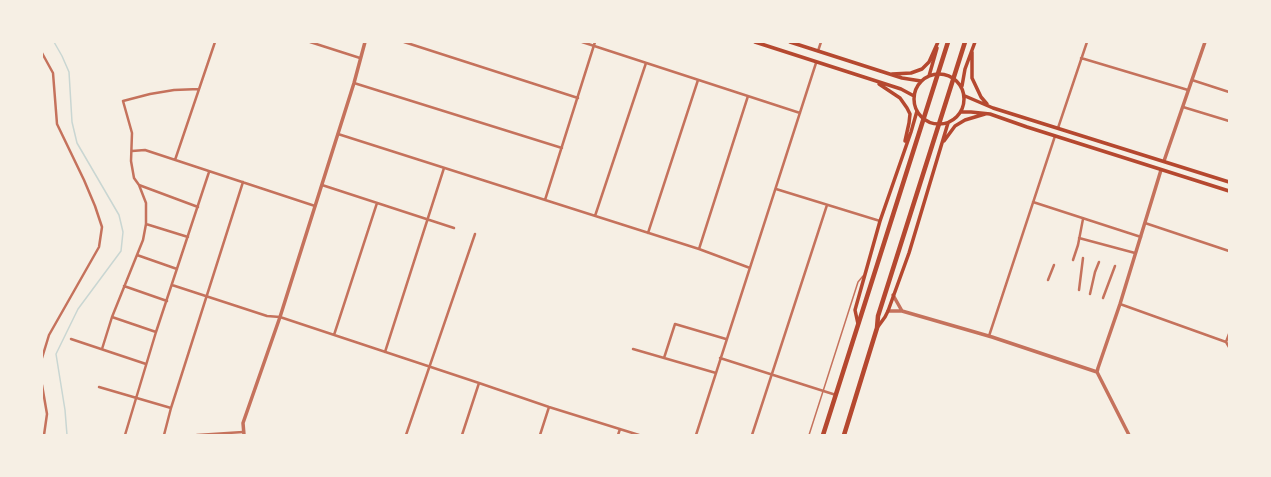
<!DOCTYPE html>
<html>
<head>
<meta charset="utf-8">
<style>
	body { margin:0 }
	#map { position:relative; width:1271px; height:477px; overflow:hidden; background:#f6efe4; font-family:"Alegreya Sans",sans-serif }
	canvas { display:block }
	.frame { position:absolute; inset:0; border:43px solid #f6efe4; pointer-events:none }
</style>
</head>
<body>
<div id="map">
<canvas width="1271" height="477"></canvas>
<div class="frame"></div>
</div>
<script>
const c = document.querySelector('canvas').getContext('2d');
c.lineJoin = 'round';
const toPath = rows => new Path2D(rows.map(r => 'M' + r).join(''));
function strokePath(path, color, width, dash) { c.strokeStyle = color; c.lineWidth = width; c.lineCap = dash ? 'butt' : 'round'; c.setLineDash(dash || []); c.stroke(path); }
const stream = toPath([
	[54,42,62,56,69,72,72,122,77,143,119,215,123,232,121,251,78,309,56,354,65,410,67,435]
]);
const service = toPath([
	[809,435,858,282,863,276]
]);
const minor = toPath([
	[310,42,360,58],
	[404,42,578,98],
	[582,42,800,113],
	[818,51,821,42],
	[42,53,53,73,57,124,84,180,95,206,102,227,99,247,49,335,42,358],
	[1081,58,1188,90],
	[1192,80,1229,92],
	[354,83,562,148],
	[1183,107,1229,121],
	[1058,128,1087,42],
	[338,134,699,249,750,268],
	[132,151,145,150,315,206],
	[175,160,215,42],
	[139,185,198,207],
	[322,185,454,228],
	[776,189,880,221],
	[545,200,595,42],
	[1033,202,1141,237],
	[595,216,646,63],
	[1145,223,1229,251],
	[146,224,188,237],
	[648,233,698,80],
	[1079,238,1135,253],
	[699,249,748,96],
	[137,255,177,269],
	[1073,260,1078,245,1083,219],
	[1048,280,1054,265],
	[172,285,267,316,280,317,479,383,549,407,639,435],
	[124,286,167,301],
	[1079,290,1083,258],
	[1090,294,1095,272,1099,262],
	[1103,298,1115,266],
	[1120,304,1226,342],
	[112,317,156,332],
	[1229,334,1226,342,1229,347],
	[334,335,377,203],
	[989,336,1055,136],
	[71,339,146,364],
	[102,349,112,317,143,240,146,224,146,203,139,185,134,178,131,161,132,133,123,101,150,94,174,90,199,89],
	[633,349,716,373],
	[385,352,444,168],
	[664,358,675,324,726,339],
	[720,358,836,395],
	[42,385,47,414,44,435],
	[99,387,171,408],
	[125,435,156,332,209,172],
	[164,435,171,408,243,182],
	[197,435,243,432],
	[406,435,475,234],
	[462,435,479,383],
	[540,435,549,407],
	[618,435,620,429],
	[696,435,816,63],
	[752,435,827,205]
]);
const tertiary = toPath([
	[1164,161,1205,42],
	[893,295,902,311],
	[888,311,902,311,992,337,1097,372],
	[244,435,243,423,280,317,354,83,365,42],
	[1129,435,1097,372,1098,368,1120,304,1161,170]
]);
const secondary = toPath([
	[755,42,901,89,914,96],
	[790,42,902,78,921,81],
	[972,52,972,78,981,97,987,104],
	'914 99a25 25 0 1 1 50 0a25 25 0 1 1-50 0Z',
	[892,74,911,73,922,69,929,62,938,42],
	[929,76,937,48],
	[879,84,900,98,907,108,910,114,909,123,905,141],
	[962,86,965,69,975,42],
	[965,96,993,108,1229,182],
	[962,112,971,112,990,114,1027,127,1229,191],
	[944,141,955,126,965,120,985,114],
	[858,324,855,310,880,221,911,132,917,111],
	[877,328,885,317,888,311,909,253,948,123]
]);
const trunk = toPath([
	[823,435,948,42],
	[844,435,877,328,878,316,965,42]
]);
strokePath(stream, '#c9d6d2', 1.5);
strokePath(service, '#c5725c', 1.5);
strokePath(minor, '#c5725c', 2.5);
strokePath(tertiary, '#c5725c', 3.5);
strokePath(secondary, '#b5482f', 3.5);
strokePath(trunk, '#b5482f', 4.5);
</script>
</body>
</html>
